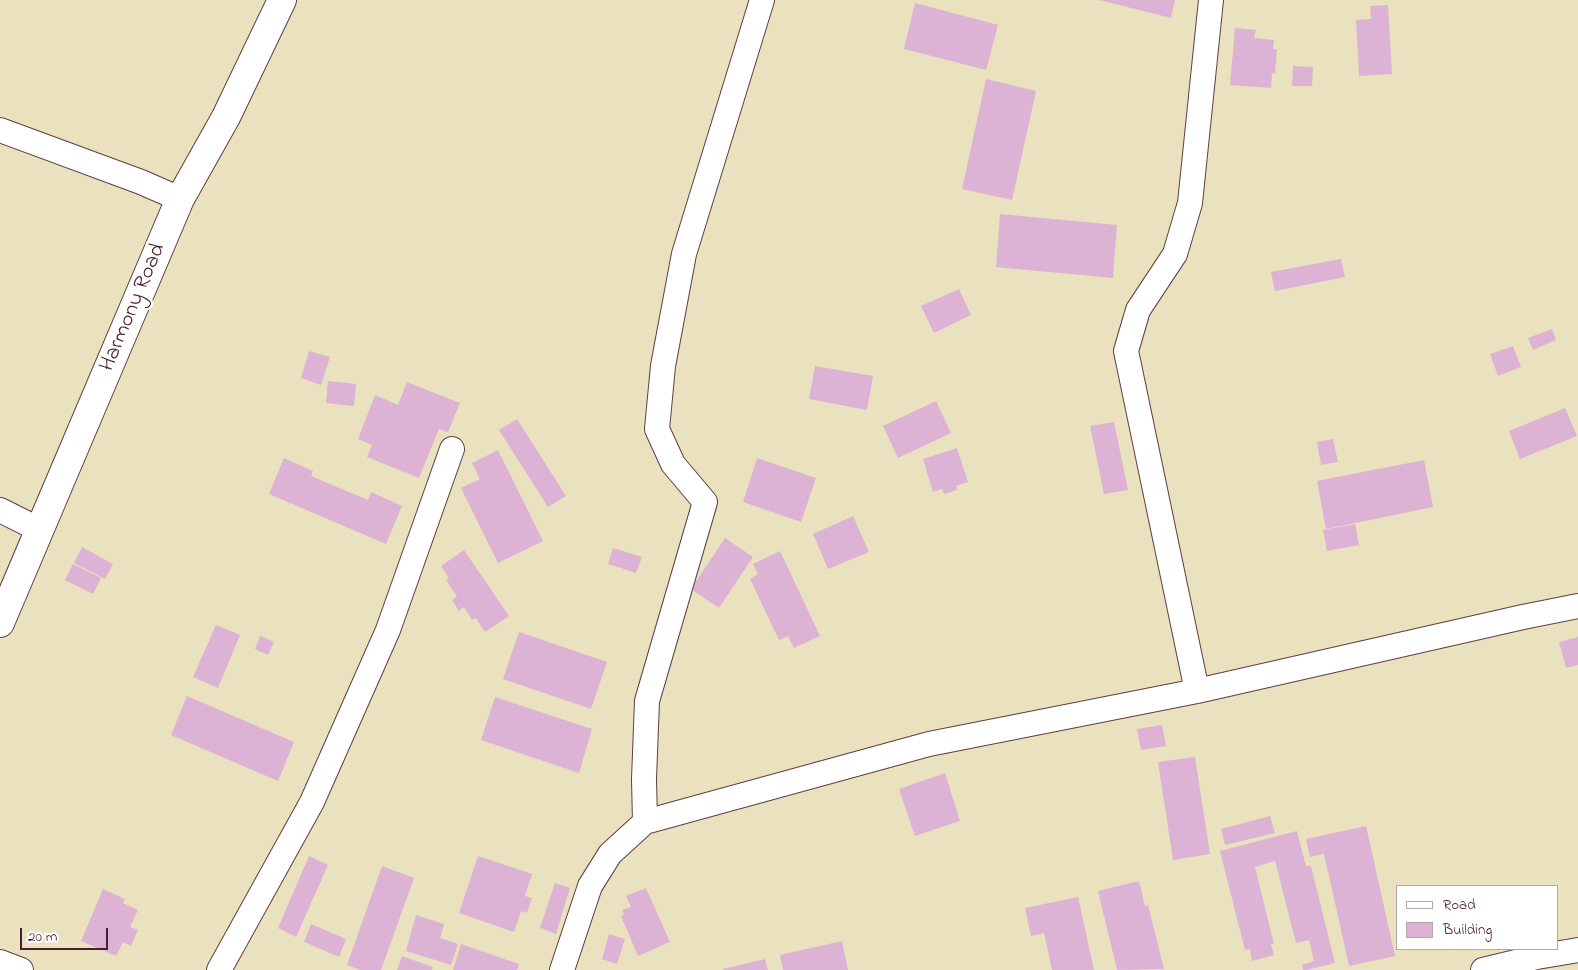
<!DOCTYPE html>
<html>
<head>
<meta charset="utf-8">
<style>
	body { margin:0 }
	#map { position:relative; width:1578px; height:970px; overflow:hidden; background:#eae1bf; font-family:"Indie Flower",sans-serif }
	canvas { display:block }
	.legend { position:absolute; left:1396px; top:885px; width:162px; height:65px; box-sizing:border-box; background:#fff; border:1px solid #b7a5aa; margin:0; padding:6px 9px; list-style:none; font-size:15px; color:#4a1f2b }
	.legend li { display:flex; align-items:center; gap:10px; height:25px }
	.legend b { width:25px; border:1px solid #b7a5aa }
	.scale { position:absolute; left:20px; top:928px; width:88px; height:22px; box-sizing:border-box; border:2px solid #4a1f2b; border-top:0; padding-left:6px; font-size:15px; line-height:18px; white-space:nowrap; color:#4a1f2b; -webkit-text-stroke:4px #fff; paint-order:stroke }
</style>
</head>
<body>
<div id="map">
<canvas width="1578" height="970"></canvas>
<ul class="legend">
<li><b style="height:6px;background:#fff"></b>Road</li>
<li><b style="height:14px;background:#dcb3d5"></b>Building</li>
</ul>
<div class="scale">20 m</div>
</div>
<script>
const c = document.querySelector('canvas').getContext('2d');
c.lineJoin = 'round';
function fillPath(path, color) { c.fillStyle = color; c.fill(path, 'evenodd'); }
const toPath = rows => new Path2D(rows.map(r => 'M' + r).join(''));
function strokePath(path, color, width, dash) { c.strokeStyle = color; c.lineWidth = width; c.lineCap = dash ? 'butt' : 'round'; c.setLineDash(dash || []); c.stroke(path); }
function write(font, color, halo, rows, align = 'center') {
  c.font = font + ' "Indie Flower",sans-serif'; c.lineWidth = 4.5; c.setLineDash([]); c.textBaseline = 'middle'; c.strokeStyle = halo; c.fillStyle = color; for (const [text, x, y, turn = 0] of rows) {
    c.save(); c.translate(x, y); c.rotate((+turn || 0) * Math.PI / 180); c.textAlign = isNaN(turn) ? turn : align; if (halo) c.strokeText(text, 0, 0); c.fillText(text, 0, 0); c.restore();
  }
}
const building = toPath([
	[1099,0,1175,0,1171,18],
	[915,3,998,25,986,70,904,49],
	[1388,5,1392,74,1359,76,1356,20,1371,19,1370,6],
	[1235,28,1256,30,1254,38,1274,40,1273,49,1277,49,1275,74,1272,73,1271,88,1230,85],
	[1293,66,1313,67,1312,86,1292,86],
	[986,79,1036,91,1012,200,962,189],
	[1000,214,1117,225,1113,278,996,267],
	[1341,259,1345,277,1275,291,1271,272],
	[959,289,971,315,934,333,921,306],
	[1552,329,1556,340,1533,350,1528,338],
	[1513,346,1521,367,1498,376,1490,354],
	[309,351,330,357,321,385,301,378],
	[815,366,873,376,867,410,809,399],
	[328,381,356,384,354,406,326,403],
	[407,382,460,403,448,432,439,429,419,478,367,457,372,445,358,439,375,395,398,405],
	[936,401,951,433,898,458,883,426],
	[1565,408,1577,436,1520,459,1509,431],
	[517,419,566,496,548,507,499,430],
	[1114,422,1128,490,1104,494,1090,426],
	[1333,439,1338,462,1321,465,1317,442],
	[957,448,968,482,956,486,957,490,944,494,942,489,933,492,923,459],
	[498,450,543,541,498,563,461,488,480,479,472,463],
	[284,458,313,471,311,476,368,500,371,492,402,506,386,544,269,494],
	[757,458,816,478,801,522,743,502],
	[1424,460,1433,507,1326,529,1317,481],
	[853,516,869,552,828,569,813,534],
	[1355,524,1359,545,1327,551,1323,530],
	[725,538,753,557,719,608,691,589],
	[82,547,113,564,105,579,74,563],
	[613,548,642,557,636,573,608,564],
	[464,550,509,616,485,632,476,618,472,620,464,607,459,611,452,600,457,596,446,580,449,578,441,566],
	[780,551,820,636,794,648,788,636,779,640,750,579,758,574,753,564],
	[73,564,101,578,93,594,65,580],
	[216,625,240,635,218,688,193,677],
	[519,632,607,662,591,709,503,679],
	[260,636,274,642,268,655,255,649],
	[1578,637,1578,665,1566,668,1559,642],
	[187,696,294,742,278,781,171,735],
	[495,697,592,729,579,773,481,740],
	[1162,725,1166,746,1141,750,1137,729],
	[1195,757,1210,854,1173,860,1158,762],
	[945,773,960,821,915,836,899,789],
	[1270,816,1275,833,1225,845,1221,829],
	[1366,826,1395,956,1349,966,1324,854,1310,857,1306,839],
	[1297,831,1306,866,1311,866,1335,963,1306,970,1303,970,1302,965,1314,961,1309,940,1296,943,1275,861,1255,867,1274,944,1271,944,1274,955,1252,961,1250,949,1245,950,1220,851],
	[309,856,328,865,296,937,278,928],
	[478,856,532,874,525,896,532,898,527,913,521,911,514,932,459,913],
	[382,866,414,878,381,970,360,970,347,965],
	[1139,881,1145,906,1148,905,1164,969,1117,970,1098,891],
	[555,883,570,888,556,934,540,928],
	[646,888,670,942,638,956,621,916,624,915,622,910,631,907,626,896],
	[103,889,125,899,123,903,138,910,130,927,138,930,131,946,123,942,116,956,81,941],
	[1078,897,1094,970,1052,970,1044,933,1031,936,1025,908],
	[416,915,444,924,440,938,458,944,451,965,406,951],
	[311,924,346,939,339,957,304,942],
	[609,934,625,939,617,964,602,959],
	[842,941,848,970,783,970,780,955],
	[461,944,519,964,517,970,453,970],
	[402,956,433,967,432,970,397,970],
	[765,959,768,970,723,970,723,969]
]);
const street = toPath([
	[0,130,141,182,180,199],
	[0,510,40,530],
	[1197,691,1126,351,1138,310,1175,254,1190,203,1211,0],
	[645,822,644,779,647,701,705,502,673,464,657,429,663,366,684,254,762,0],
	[0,962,21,970],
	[219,970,312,802,388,630,452,449],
	[562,970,590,886,610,854,645,822,929,744,1197,691,1523,617,1578,606],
	[1483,970,1537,957,1578,950]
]);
const secondary = toPath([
	[0,623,180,199,226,117,282,0]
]);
const streetNames = [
	["Harmony Road",134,308,-67]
];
fillPath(building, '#dcb3d5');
strokePath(street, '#623c41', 26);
strokePath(secondary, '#623c41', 30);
strokePath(street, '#fff', 24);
strokePath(secondary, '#fff', 28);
write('22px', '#4a1f2b', '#fff', streetNames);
</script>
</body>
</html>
